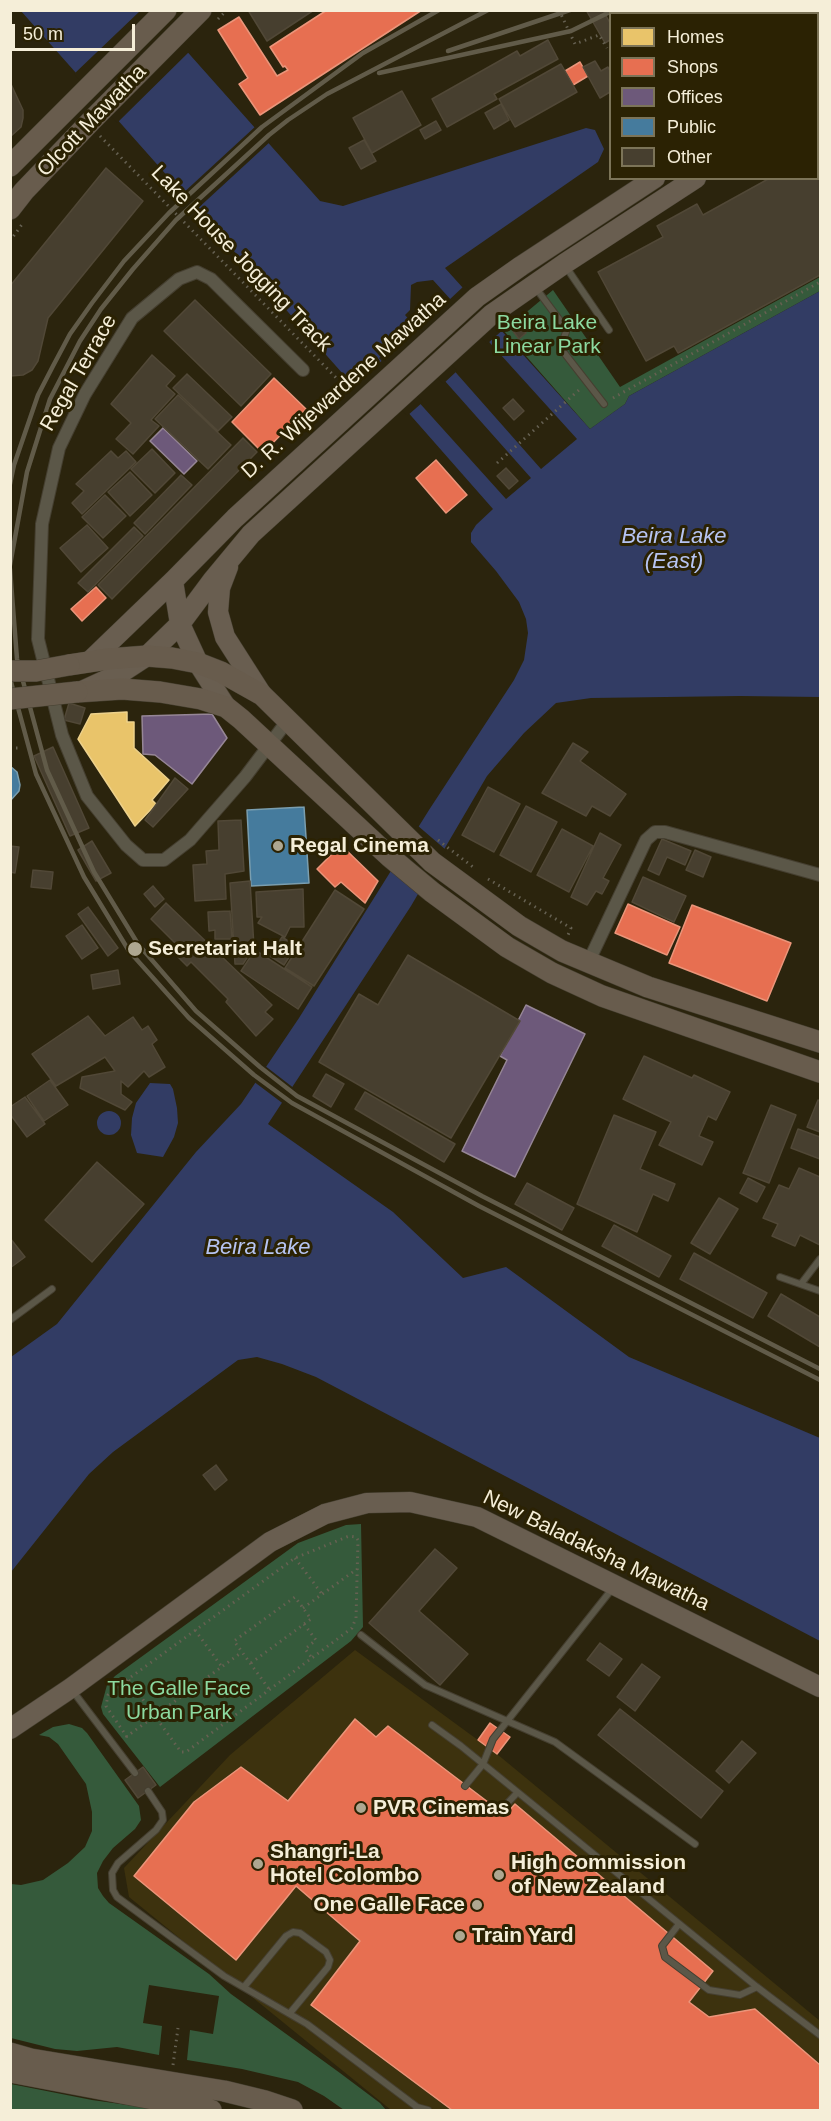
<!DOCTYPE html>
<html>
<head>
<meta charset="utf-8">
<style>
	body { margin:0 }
	#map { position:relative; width:831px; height:2121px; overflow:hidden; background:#2b240d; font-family:Arial,sans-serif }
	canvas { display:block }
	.frame { position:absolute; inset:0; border:12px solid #f5eed8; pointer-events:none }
	.legend { position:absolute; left:609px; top:12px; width:210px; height:168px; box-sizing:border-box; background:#2b2203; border:2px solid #7c7458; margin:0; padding:8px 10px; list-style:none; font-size:18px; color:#f5eed8 }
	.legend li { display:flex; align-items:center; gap:12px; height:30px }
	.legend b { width:30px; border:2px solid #7c7458 }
	.scale { position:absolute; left:12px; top:24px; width:123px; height:27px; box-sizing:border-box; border:3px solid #f5eed8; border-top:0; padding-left:8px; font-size:18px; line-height:21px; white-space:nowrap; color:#f5eed8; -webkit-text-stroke:4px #2b2203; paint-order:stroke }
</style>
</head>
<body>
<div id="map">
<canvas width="831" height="2121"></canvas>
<div class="frame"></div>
<ul class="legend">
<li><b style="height:16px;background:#e9c46a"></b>Homes</li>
<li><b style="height:16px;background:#e76f51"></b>Shops</li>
<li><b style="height:16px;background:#6d597a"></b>Offices</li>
<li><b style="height:16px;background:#457b9d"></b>Public</li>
<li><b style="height:16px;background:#473f2f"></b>Other</li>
</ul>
<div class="scale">50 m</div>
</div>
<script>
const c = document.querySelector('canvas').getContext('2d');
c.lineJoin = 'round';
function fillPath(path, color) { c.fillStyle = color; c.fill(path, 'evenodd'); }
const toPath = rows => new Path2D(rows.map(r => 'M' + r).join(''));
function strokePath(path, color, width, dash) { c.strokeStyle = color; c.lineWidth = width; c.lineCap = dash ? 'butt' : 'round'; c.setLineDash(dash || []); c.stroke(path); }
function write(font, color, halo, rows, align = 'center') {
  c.font = font + ' Arial,sans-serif'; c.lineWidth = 6; c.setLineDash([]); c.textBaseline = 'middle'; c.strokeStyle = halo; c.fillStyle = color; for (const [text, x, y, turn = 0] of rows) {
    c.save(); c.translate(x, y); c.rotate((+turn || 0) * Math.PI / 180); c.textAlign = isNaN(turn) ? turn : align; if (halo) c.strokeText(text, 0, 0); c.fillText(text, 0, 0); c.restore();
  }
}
const built = toPath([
	[355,1650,497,1754,820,2021,820,2110,391,2110,129,1897,124,1868,230,1755]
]);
const green = toPath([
	[820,277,820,291,629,396,625,404,590,429,504,331,553,290,620,387],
	[361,1524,363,1627,351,1641,160,1787,103,1714,101,1707,107,1685,115,1676,298,1543,346,1525],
	[69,1724,82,1728,87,1733,139,1806,141,1820,135,1829,113,1848,103,1861,97,1873,98,1888,103,1896,109,1903,209,1974,231,1994,340,2073,380,2103,386,2110,344,2110,324,2096,298,2082,242,2069,187,2060,190,2030,213,2034,219,1996,149,1985,143,2023,162,2026,159,2055,117,2047,77,2051,55,2049,11,2038,11,1884,21,1885,43,1880,68,1863,85,1847,92,1831,92,1812,86,1784,58,1744,49,1737,39,1735,53,1727],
	[11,2084,92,2100,163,2110,11,2110]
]);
const water = toPath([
	[21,11,151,11,320,201,343,206,586,128,595,130,604,149,598,162,445,268,590,429,625,404,629,396,820,291,820,697,740,696,591,698,556,703,524,733,487,776,411,906,268,1124,393,1212,463,1278,506,1267,629,1357,820,1438,820,1641,316,1377,282,1364,257,1357,238,1360,113,1452,89,1474,11,1572,11,1357,57,1324,196,1152,241,1104,299,1018,429,810,514,680,524,660,528,633,526,619,519,602,496,571,471,542,471,533,476,525,493,509,369,368,351,383],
	[433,280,577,439,541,469,405,315,410,310,411,285,417,282],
	[405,336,531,478,506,499,379,358],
	[150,1083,170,1084,173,1089,177,1108,178,1123,174,1137,163,1157,137,1153,131,1135,132,1118,136,1103],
	'97 1123a12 12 0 1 1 24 0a12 12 0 1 1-24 0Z'
]);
const pier = toPath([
	[155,10,191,50,117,123,74,74,140,11],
	[257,125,271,141,195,211,181,195],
	[465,285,505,328,487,344,448,301],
	[419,327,457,371,443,384,404,340],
	[384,359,423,402,407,416,368,372],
	[417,825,446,850,420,896,389,869],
	[264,1065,295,1089,285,1105,253,1081]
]);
const homes = toPath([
	[127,712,127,722,134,722,134,748,169,780,152,800,156,804,135,826,78,739,91,714,127,712],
	[476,1803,578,1884,517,1960,415,1880,476,1803],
	[759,2017,770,2110,682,2110,670,2029,759,2017]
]);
const shops = toPath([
	[327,10,422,10,260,115,239,84,248,78,218,30,239,17,277,76,288,70,285,66,283,67,270,47,327,10],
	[805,10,820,10,820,65,818,66,818,14,799,14,805,10],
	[580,62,588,76,573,85,565,71,580,62],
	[274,378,306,409,263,453,232,422,274,378],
	[436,460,467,495,446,513,416,478,436,460],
	[96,587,106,598,82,621,71,609,96,587],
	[341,845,378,881,365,903,341,882,335,887,317,869,341,845],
	[628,904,680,927,667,955,615,933,628,904],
	[692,905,791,943,767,1001,669,963,692,905],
	[355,1719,376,1737,388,1726,505,1815,515,1804,713,1971,689,2002,709,2017,755,2009,820,2065,820,2110,452,2110,311,2005,360,1941,296,1886,236,1960,134,1876,194,1802,241,1767,288,1801,355,1719],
	[490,1723,510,1737,497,1754,478,1740,490,1723]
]);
const offices = toPath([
	[163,428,197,461,184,474,150,441,163,428],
	[212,714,227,738,192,784,155,755,143,754,142,716,212,714],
	[526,1005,585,1034,515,1177,462,1151,507,1060,500,1056,526,1005]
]);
const public = toPath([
	[10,766,17,772,20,785,19,791,10,801,10,766],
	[304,807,309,883,251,886,247,810,304,807]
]);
const building = toPath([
	[248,10,314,10,267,41,248,10],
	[586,10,607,10,604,12,610,23,610,40,605,43,586,10],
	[737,10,776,10,777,14,735,14,734,12,737,10],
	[548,40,558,59,494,94,497,99,447,127,432,99,517,51,520,56,548,40],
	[595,61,601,71,608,67,610,71,610,92,600,98,583,67,595,61],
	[561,64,577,92,515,127,499,99,561,64],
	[10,82,23,110,23,118,21,127,10,137,10,82],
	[402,91,421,125,372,153,353,118,402,91],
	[501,104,509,120,494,129,485,113,501,104],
	[436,121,441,130,425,139,420,130,436,121],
	[820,137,820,275,678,353,674,346,646,361,598,272,663,237,657,226,697,204,703,215,770,178,818,178,818,138,820,137],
	[364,140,376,161,361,169,349,148,364,140],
	[106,168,143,201,48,318,38,361,32,370,23,375,10,376,10,286,106,168],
	[195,300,271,374,241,406,164,331,195,300],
	[520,325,526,333,519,339,513,331,520,325],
	[152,355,175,376,166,386,175,394,151,420,159,426,133,454,116,439,131,423,111,404,152,355],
	[187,374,232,417,218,431,173,388,187,374],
	[178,395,231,445,208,469,155,419,178,395],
	[513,399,524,411,514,420,503,408,513,399],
	[243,438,257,452,112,599,98,585,243,438],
	[152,449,175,473,155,493,131,469,152,449],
	[111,451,118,458,126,451,136,462,82,514,72,503,84,491,76,484,111,451],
	[506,468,518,481,509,489,497,476,506,468],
	[130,472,152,495,130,516,108,492,130,472],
	[181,475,192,485,145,534,134,523,181,475],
	[105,495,126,516,103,538,82,517,105,495],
	[87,525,108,548,81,572,60,548,87,525],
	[134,527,143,536,88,592,78,583,134,527],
	[69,703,85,708,80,724,64,720,69,703],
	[573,743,588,752,580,761,626,794,610,816,592,806,586,816,542,793,573,743],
	[53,747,89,828,70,836,34,756,53,747],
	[175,778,188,789,153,827,145,820,175,778],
	[488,787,520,804,494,852,462,835,488,787],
	[526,806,557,822,531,872,500,855,526,806],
	[241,820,244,871,225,874,226,899,195,901,193,865,207,864,206,851,219,850,218,821,241,820],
	[562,829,593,846,569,892,537,875,562,829],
	[600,833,621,845,603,878,609,881,602,894,596,891,587,905,571,897,600,833],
	[662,839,691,851,685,865,667,857,659,875,648,870,662,839],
	[92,841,111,873,96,881,78,850,92,841],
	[10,846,19,847,15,873,10,872,10,846],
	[695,850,711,857,703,877,686,870,695,850],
	[33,870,53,872,51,889,31,887,33,870],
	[643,877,686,896,674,922,632,902,643,877],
	[250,881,254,947,243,964,235,964,230,883,250,881],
	[153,886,164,899,155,907,144,894,153,886],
	[303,889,304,927,290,927,285,937,258,923,262,917,257,917,256,892,303,889],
	[335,890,364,909,314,986,285,968,335,890],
	[166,903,272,1005,265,1012,273,1019,256,1036,226,1002,228,999,191,962,187,966,175,954,180,948,151,919,166,903],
	[88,907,118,948,108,956,78,914,88,907],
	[230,911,232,939,215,939,215,930,209,931,208,912,230,911],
	[82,925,98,948,82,959,66,936,82,925],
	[282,937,296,946,284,965,270,956,282,937],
	[255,950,312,987,298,1009,241,971,255,950],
	[408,955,520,1021,451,1138,319,1062,359,994,378,1005,408,955],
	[118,970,120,984,93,989,91,975,118,970],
	[88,1016,105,1036,133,1017,142,1030,148,1026,157,1040,152,1044,165,1067,149,1077,144,1071,128,1087,121,1081,121,1094,132,1102,125,1110,80,1088,82,1077,115,1071,105,1057,56,1086,32,1054,88,1016],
	[644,1056,692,1078,694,1075,730,1092,716,1120,708,1116,699,1136,713,1142,702,1165,659,1145,671,1122,623,1099,644,1056],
	[326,1074,344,1084,331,1107,313,1096,326,1074],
	[50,1080,68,1105,44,1121,27,1096,50,1080],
	[365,1092,455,1144,444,1162,355,1109,365,1092],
	[25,1097,45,1124,27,1137,10,1114,10,1107,25,1097],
	[818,1100,820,1101,820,1132,807,1127,818,1100],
	[771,1105,796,1115,769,1183,743,1173,771,1105],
	[614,1115,656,1132,640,1169,675,1184,668,1201,653,1194,637,1232,577,1204,614,1115],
	[798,1129,820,1137,820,1159,791,1148,798,1129],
	[97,1162,144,1204,92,1262,45,1220,97,1162],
	[799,1168,820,1177,820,1245,800,1235,795,1246,772,1236,778,1224,763,1218,779,1185,789,1189,799,1168],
	[748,1178,765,1187,757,1202,740,1193,748,1178],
	[527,1183,574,1208,562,1230,515,1204,527,1183],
	[719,1198,738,1209,710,1254,691,1243,719,1198],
	[614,1225,671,1256,659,1277,602,1246,614,1225],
	[10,1238,25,1257,10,1268,10,1238],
	[694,1253,767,1293,753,1318,680,1279,694,1253],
	[781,1294,820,1317,820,1347,768,1316,781,1294],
	[216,1465,227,1480,215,1490,203,1475,216,1465],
	[435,1549,457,1568,419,1611,468,1654,440,1685,369,1623,435,1549],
	[600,1643,622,1659,609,1676,587,1660,600,1643],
	[642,1664,660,1677,635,1711,617,1697,642,1664],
	[620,1709,723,1791,701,1818,598,1735,620,1709],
	[742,1741,756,1753,729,1783,716,1771,742,1741],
	[143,1767,156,1785,138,1798,125,1780,143,1767]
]);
const path = toPath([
	[559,10,575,44,599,35,607,48],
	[218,19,227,10],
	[100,136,349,391],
	[10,241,23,223],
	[613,398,820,282],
	[497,463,579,390],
	[10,748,20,748],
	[438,840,473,867],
	[488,879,571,928,568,935],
	[295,1558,322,1594],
	[303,1608,357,1569],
	[304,1624,316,1640,305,1649,312,1658],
	[195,1630,222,1667],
	[251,1663,311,1619,295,1597,234,1641,269,1689],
	[126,1737,242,1652],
	[127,1737,106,1706,108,1695,113,1690,295,1558,349,1536,356,1537,358,1540,356,1618,352,1628,186,1752,181,1752,128,1679],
	[173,2065,178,2028]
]);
const service = toPath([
	[566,267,609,330],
	[535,287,564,326,566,332,561,346,562,350,604,404],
	[780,1277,820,1291],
	[801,1284,820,1259],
	[10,1320,52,1289],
	[361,1635,425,1685,555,1742,695,1844],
	[72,1690,135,1773],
	[432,1725,461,1746,757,1987,820,2035],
	[465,1786,483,1764,493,1739,612,1589],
	[148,1791,162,1812,163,1820,156,1830,118,1863,112,1873,113,1890,117,1897,224,1976,307,2024,417,2107,416,2110],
	[500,1811,517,1793],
	[679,1924,662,1946,665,1957,709,1990,740,1995,757,1987],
	[244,1987,286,1936,293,1932,300,1933,326,1952,330,1960,328,1967,290,2013],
	[417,2107,428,2110]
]);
const minor = toPath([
	[288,720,245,777,190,840,164,860,143,860,126,845,87,796,62,735,38,639,42,524,59,448,85,394,132,318,179,279,197,272,211,279,303,370],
	[588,963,646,840,655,832,665,832,820,875]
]);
const primary = toPath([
	[818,88,820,86],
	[818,112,820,111],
	[228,567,220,588,218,612,225,637,262,695],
	[173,581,180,624,198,663,226,707],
	[90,661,173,581,235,518,477,297,521,266,655,178],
	[84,690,121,673,147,656,180,624,212,581,251,534,492,314,564,264,696,178],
	[10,1729,71,1688,270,1542,325,1514,367,1503,410,1502,477,1517,820,1687]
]);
const trunk = toPath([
	[10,166,166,10],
	[10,209,24,191,92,120,201,10],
	[69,665,108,659,147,656,172,658,198,663,221,672,262,695,432,862,519,926,562,951,648,987,820,1042],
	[77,692,122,689,160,692,201,699,226,707,241,719,390,857,432,892,507,947,552,973,602,996,820,1072],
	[10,2053,31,2059,224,2091,265,2101,292,2110],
	[10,2072,211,2110]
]);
const rail = toPath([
	[448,51,570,10],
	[379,73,571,31,614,10],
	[10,484,14,465,38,395,53,366,70,334,92,303,124,261,169,213,262,127,363,53,439,10],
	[10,565,27,472,50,399,80,341,101,309,133,269,176,220,269,135,288,120,327,94,488,10],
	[10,569,17,659,47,770,94,872,138,944,196,1011,260,1067,297,1096,482,1196,820,1369],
	[10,678,36,774,84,877,129,951,189,1018,254,1075,292,1103,479,1206,820,1380]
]);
const trunkBridge = toPath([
	[10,671,36,671,69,665],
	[10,699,77,692]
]);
const markers = [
	[278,846,6,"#aea791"],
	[135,949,8,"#aea791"],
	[361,1808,6,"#aea791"],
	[258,1864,6,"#aea791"],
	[499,1875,6,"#aea791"],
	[477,1905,6,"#aea791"],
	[460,1936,6,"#aea791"]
];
const streetNames = [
	["Olcott Mawatha",92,121,-46],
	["Lake House Jogging Track",241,259,46],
	["Regal Terrace",79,373,-60],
	["D. R. Wijewardene Mawatha",344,386,-42],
	["New Baladaksha Mawatha",596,1551,26]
];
const parkNames = [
	["Beira Lake",547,323],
	["Linear Park",547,347],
	["The Galle Face",179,1689],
	["Urban Park",179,1713]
];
const poiNames = [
	["Regal Cinema",290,846],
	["Secretariat Halt",148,949],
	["PVR Cinemas",373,1808],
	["Shangri-La",270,1852],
	["Hotel Colombo",270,1876],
	["High commission",511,1863],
	["of New Zealand",511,1887],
	["One Galle Face",465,1905,"right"],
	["Train Yard",472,1936]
];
const waterNames = [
	["Beira Lake",674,537],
	["(East)",674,562],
	["Beira Lake",258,1248]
];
fillPath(built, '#3d320e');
fillPath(green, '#355a3b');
fillPath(water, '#323c64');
fillPath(pier, '#2b240d');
fillPath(homes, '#e9c46a');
strokePath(homes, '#edd18b', 1.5);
fillPath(shops, '#e76f51');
strokePath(shops, '#eb957a', 1.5);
fillPath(offices, '#6d597a');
strokePath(offices, '#968696', 1.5);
fillPath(public, '#457b9d');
strokePath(public, '#7a9eaf', 1.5);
fillPath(building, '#473f2f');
strokePath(building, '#514837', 1.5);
strokePath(service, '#453f30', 8);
strokePath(minor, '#453f30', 14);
strokePath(primary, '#453f30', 21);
strokePath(trunk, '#453f30', 22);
strokePath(path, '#666152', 3, [1.5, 4.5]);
strokePath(service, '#5b5748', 6);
strokePath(minor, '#5b5748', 12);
strokePath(primary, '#695e50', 20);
strokePath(trunk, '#685c4d', 21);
strokePath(rail, '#615b49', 4.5);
strokePath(trunkBridge, '#453f30', 22, []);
strokePath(trunkBridge, '#685c4d', 21);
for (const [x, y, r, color] of markers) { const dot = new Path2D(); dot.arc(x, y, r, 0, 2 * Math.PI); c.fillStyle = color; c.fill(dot); strokePath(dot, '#2b2203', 2); }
write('21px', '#f5eed8', '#2b2203', streetNames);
write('21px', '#8cdaa0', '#2b2203', parkNames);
write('bold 21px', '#f5eed8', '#2b2203', poiNames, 'left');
write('italic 22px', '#b6c4f2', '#2b2203', waterNames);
</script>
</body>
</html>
